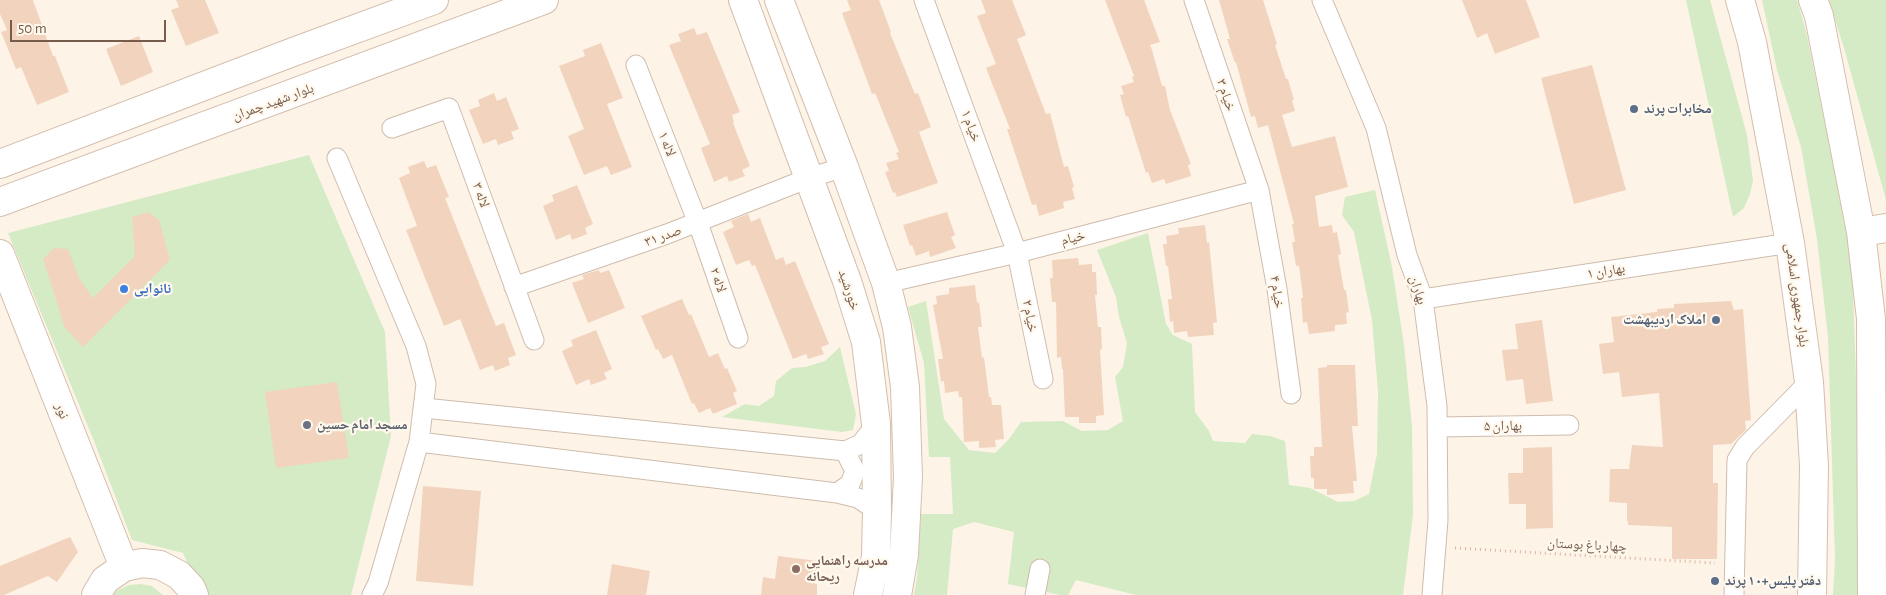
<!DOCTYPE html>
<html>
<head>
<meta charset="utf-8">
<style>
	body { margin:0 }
	#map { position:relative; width:1886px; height:595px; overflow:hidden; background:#fdf4e7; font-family:"Alegreya Sans",sans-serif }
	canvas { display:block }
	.scale { position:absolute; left:10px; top:20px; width:156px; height:22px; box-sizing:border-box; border:2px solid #775b4b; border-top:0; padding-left:6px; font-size:15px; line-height:18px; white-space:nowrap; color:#775b4b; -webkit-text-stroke:4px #fff8ed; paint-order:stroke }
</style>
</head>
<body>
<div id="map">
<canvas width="1886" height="595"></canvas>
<div class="scale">50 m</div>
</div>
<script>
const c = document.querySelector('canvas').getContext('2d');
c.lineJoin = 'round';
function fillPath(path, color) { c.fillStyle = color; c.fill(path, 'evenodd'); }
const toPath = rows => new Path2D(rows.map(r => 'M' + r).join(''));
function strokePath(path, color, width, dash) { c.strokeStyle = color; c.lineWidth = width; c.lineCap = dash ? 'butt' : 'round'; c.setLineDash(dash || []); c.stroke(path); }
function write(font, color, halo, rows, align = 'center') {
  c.font = font + ' "Alegreya Sans","Noto Naskh Arabic",sans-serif'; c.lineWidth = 4.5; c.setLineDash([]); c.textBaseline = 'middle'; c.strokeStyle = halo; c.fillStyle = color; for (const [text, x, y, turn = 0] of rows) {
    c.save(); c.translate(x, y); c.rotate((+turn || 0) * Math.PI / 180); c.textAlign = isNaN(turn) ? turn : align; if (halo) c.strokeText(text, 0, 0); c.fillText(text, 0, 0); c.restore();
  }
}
const green = toPath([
	[1686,0,1710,0,1747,135,1753,181,1750,194,1744,208,1733,217],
	[1762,0,1797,0,1806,31,1824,119,1851,232,1858,433,1861,595,1833,595,1835,558,1828,337,1817,239,1801,147,1777,70],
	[1829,0,1886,0,1886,200,1844,48],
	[309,155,385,332,391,436,351,595,201,595,183,553,132,540,94,441,8,233],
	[1375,190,1392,267,1404,345,1412,427,1413,515,1403,595,1136,595,1076,580,1068,595,1060,595,1008,584,1014,532,974,522,953,529,947,595,914,595,917,577,921,514,953,514,950,457,929,457,924,363,908,307,926,301,944,419,969,450,995,453,1009,439,1021,422,1063,421,1082,431,1108,430,1123,421,1115,377,1123,367,1127,343,1119,317,1116,297,1097,250,1148,233,1166,324,1173,335,1192,344,1195,412,1209,431,1213,441,1245,443,1252,434,1270,436,1285,441,1289,485,1310,488,1338,502,1354,501,1369,494,1377,454,1378,392,1372,320,1354,232,1342,215,1345,197],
	[840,347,856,414,853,430,842,432,722,417,745,404,759,406,774,396,776,381,792,368,805,367,825,361],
	[140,584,152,586,163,595,112,595,118,590,129,585]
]);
const building = toPath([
	[0,0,33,0,53,56,55,56,69,92,37,105,21,67,16,69,1,32,7,30,0,14],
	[176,0,205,0,219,33,186,46,171,10,179,7],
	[847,0,879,0,891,32,890,33,915,94,918,93,931,127,919,132,938,183,897,197,895,192,893,193,885,172,889,171,886,163,899,159,896,153,899,152,875,93,872,94,842,13,851,10],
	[981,0,1012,0,1026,35,1017,39,1046,114,1050,113,1064,167,1068,166,1074,187,1072,188,1075,199,1063,202,1064,208,1039,216,1036,204,1032,205,1007,129,1010,129,986,68,996,64,977,16,986,13],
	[1105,0,1144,0,1160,42,1150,45,1152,50,1162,86,1165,86,1170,110,1191,164,1188,165,1191,176,1166,184,1164,179,1152,183,1148,172,1146,173,1128,116,1126,117,1120,95,1124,94,1121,86,1134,82,1132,77,1134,76],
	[1219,0,1263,0,1277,44,1275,45,1286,79,1288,79,1294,100,1292,100,1295,111,1282,115,1292,147,1335,136,1348,187,1315,196,1319,227,1332,225,1333,233,1337,232,1341,254,1338,255,1344,290,1346,290,1349,312,1346,313,1347,324,1335,325,1335,331,1309,334,1307,322,1303,323,1301,298,1303,298,1299,266,1296,266,1292,242,1295,242,1292,224,1294,224,1268,125,1258,128,1255,116,1251,117,1236,62,1235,63,1227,39,1230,39],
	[1462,0,1526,0,1540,37,1495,54,1487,33,1477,38],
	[694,28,697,35,707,32,740,112,732,115,734,122,733,123,750,166,742,170,745,176,729,182,727,176,714,182,701,148,710,144,669,45,681,41,678,34],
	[139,36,153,72,121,86,106,49],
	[601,43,623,98,607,104,632,167,611,175,607,166,584,175,568,136,584,129,559,66,585,56,583,50],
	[1592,65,1626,190,1574,204,1541,78],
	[494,93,497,101,506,97,519,129,511,132,514,139,498,145,496,139,483,144,469,110,480,106,478,100],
	[424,161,427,168,436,165,449,197,445,198,496,326,504,323,516,355,508,358,510,365,495,371,493,365,480,370,460,319,444,326,406,230,417,226,399,178,410,173,408,167],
	[577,185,593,224,585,228,587,234,572,240,570,234,556,240,543,206,554,201,552,195],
	[148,212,159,220,170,260,83,347,65,328,43,259,54,248,68,249,79,278,93,298,135,256,132,217],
	[947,212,955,235,951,237,956,248,930,257,929,251,916,256,912,245,910,246,903,225],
	[748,214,751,222,760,218,776,260,783,257,786,265,795,261,829,344,821,347,824,354,808,359,806,354,793,359,755,265,752,266,749,260,736,265,723,232,734,227,731,221],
	[1205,225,1207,243,1209,242,1217,322,1213,323,1214,335,1188,337,1187,331,1174,333,1173,321,1170,322,1168,299,1172,299,1168,266,1166,266,1163,244,1167,244,1166,236,1179,234,1178,228],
	[1078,258,1079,265,1092,264,1092,272,1096,272,1097,295,1095,295,1098,327,1101,327,1102,349,1100,350,1104,415,1096,416,1096,423,1079,423,1079,417,1065,417,1063,369,1062,369,1061,357,1057,358,1056,302,1052,302,1050,278,1053,278,1052,260],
	[599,270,600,273,609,270,625,308,588,323,572,283,584,279,582,275],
	[975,285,977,303,979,302,982,327,978,327,982,358,984,357,989,397,991,397,992,405,1001,405,1004,439,995,440,996,447,979,448,979,441,964,442,962,397,959,397,958,391,945,393,944,381,941,382,938,359,943,359,933,305,937,304,936,296,949,294,949,288],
	[682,299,689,315,691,314,709,357,718,353,725,369,727,368,737,391,733,393,737,404,713,414,710,408,699,413,694,403,692,404,672,355,663,359,658,349,656,350,641,316],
	[1731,301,1734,310,1743,309,1751,420,1745,421,1746,430,1731,444,1713,445,1713,483,1718,483,1717,559,1672,559,1672,527,1628,525,1628,521,1627,521,1627,503,1609,502,1610,469,1629,469,1632,445,1663,447,1659,393,1622,397,1619,372,1603,374,1599,344,1614,342,1611,317,1657,312,1657,309,1674,308,1674,304],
	[1542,320,1553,401,1526,404,1523,379,1506,381,1502,350,1518,349,1515,324],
	[596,330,612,369,604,373,607,379,591,385,589,379,576,385,562,351,573,346,571,340],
	[1327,365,1355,365,1358,426,1352,426,1357,481,1353,481,1354,493,1327,495,1327,489,1314,489,1314,478,1311,478,1310,456,1314,456,1314,447,1322,447,1318,368,1327,367],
	[337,382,349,458,276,468,265,392],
	[1552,447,1553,528,1526,529,1526,504,1509,504,1508,473,1523,473,1523,448],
	[423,486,481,491,473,586,416,581],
	[70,537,78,552,57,582,48,576,4,595,0,595,0,566],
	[778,556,818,561,815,584,817,584,817,595,761,595,763,577,775,579],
	[612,564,650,571,646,595,607,595]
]);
const path = toPath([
	[1455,548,1715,563]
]);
const street = toPath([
	[924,0,1017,253,1043,379],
	[1194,0,1259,190,1277,289,1291,394],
	[1322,0,1376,128,1407,255,1423,299,1437,406,1438,520,1432,595],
	[636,65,698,223,738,338],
	[392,128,449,108,534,340],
	[337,158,416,346,426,384,419,442,378,583,372,595],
	[886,283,1017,253,1259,190],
	[514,287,667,234,809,178,844,167],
	[1423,299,1790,243],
	[424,408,845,451,861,444,876,424],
	[1438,427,1569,425],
	[419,442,837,493,858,498,877,511],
	[837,493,850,484,855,471,845,451],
	[1035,595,1040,569],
	[1734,595,1737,460,1745,447,1809,382]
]);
const secondary = toPath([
	[743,0,847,281,866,342,876,424,877,511,876,556,868,595],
	[779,0,844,167,886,283,897,327,905,387,908,477,904,555,897,595],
	[1740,0,1752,42,1790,243,1809,382,1814,466,1812,595],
	[1813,0,1819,16,1861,232,1871,319,1872,595],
	[0,164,293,52,434,0],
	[0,202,544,0],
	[1861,232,1886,228],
	[0,254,124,567],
	[96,595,105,580,124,567,142,563,160,565,179,575,191,588,194,595]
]);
const markers = [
	[1634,109,5,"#5c6f8a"],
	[124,289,5,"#3f7fe0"],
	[1716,320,5,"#5c6f8a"],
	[307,425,5,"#6b7280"],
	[796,569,5,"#8d6e63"],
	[1715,581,5,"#5c6f8a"]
];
const streetNames = [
	["خیام ۳",1226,95,71],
	["بلوار شهید چمران",273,102,-20],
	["خیام ۱",971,126,70],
	["لاله ۱",667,144,68],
	["لاله ۳",481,195,70],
	["صدر ۳۱",663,236,-20],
	["خیام",1073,238,-14],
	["بهاران ۱",1606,271,-9],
	["لاله ۲",718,280,71],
	["خورشید",849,290,72],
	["بهاران",1418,290,73],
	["خیام ۴",1277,292,81],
	["بلوار جمهوری اسلامی",1797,295,82],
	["خیام ۲",1030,316,79],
	["نور",62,411,68],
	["بهاران ۵",1503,426,-1],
	["چهار باغ بوستان",1587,545,3]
];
const serviceNames = [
	["مخابرات پرند",1644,109],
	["املاک اردیبهشت",1706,320,"right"],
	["دفتر پلیس+۱۰ پرند",1725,581]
];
const shopNames = [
	["نانوایی",134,289]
];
const worshipNames = [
	["مسجد امام‌ حسین",317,425]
];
const educationNames = [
	["مدرسه راهنمایی",806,561],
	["ریحانه",806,577]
];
fillPath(green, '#d4ebc5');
fillPath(building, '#f2d3be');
strokePath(street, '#cfbcad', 21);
strokePath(secondary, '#d4bead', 30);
strokePath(path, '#d8b7a1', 3, [1, 4]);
strokePath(street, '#fff', 19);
strokePath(secondary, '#fff', 28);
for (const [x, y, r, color] of markers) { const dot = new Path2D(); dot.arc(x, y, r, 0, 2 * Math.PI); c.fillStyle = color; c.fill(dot); strokePath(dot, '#fff8ed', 2); }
write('14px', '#775b4b', '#fff8ed', streetNames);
write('bold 14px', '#4e5e75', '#fff8ed', serviceNames, 'left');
write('bold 14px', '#366cbe', '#fff8ed', shopNames, 'left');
write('bold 14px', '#5b616d', '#fff8ed', worshipNames, 'left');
write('bold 14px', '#785e54', '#fff8ed', educationNames, 'left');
</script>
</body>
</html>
